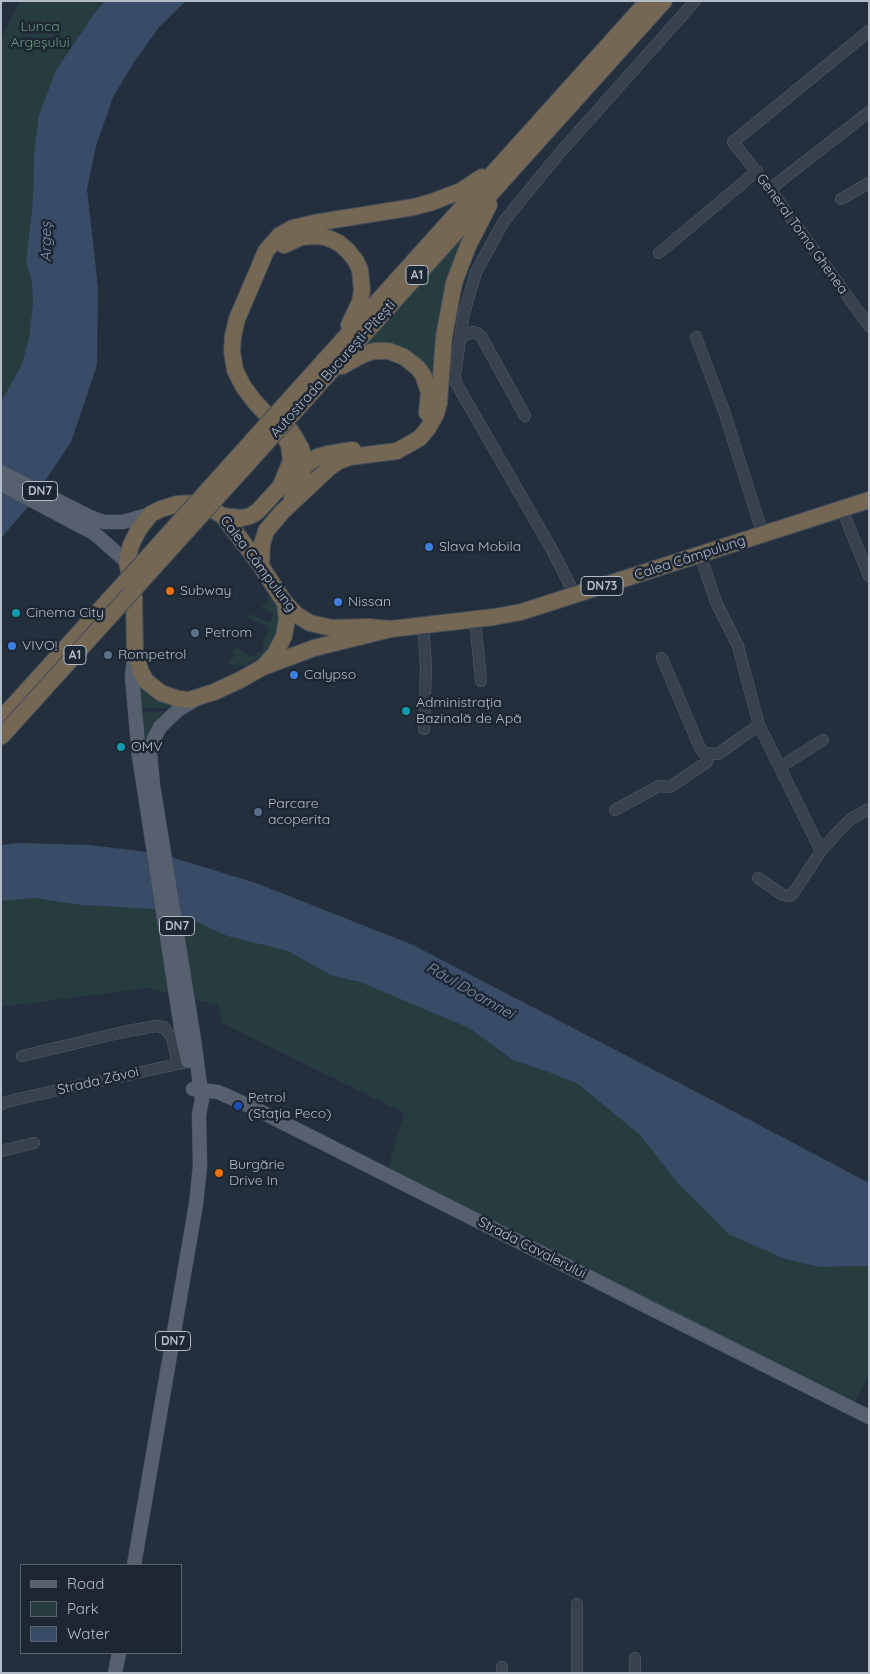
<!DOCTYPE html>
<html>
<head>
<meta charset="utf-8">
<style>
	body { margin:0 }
	#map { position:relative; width:870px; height:1674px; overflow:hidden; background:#242f3e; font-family:Quicksand,sans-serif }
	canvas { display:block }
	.frame { position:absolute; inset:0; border:2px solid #b4bcc9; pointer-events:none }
	.legend { position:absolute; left:20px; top:1564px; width:162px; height:90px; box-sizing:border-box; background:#1d2633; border:1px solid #59626f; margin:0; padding:6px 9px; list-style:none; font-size:15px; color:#b4bcc9 }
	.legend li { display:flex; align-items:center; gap:10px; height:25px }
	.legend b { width:25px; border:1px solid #59626f }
</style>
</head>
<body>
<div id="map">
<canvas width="870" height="1674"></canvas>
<div class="frame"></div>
<ul class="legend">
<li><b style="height:6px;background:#56606e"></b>Road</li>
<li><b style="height:14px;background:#263c3f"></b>Park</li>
<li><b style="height:14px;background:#394c67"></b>Water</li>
</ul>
</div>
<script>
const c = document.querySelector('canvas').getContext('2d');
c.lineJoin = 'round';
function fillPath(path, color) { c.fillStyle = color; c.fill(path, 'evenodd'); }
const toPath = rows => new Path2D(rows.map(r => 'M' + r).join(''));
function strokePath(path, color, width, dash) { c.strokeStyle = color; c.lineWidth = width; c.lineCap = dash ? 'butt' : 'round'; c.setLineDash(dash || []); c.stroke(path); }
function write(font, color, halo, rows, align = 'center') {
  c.font = font + ' Quicksand,sans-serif'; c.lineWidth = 5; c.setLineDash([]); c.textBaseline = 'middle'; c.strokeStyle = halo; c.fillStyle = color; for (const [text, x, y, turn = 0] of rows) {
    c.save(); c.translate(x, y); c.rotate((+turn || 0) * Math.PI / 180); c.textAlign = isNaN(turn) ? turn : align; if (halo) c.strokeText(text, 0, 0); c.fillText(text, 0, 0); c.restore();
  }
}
const green = toPath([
	[20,1,105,1,94,14,56,70,39,115,34,152,33,200,26,262,32,282,33,303,29,337,22,364,1,402,1,39],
	[473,226,434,408,411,357,359,353],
	[271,595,278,604,280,628,266,653,245,666,235,666,231,664,228,662,235,656,232,652,236,647,250,657,264,650,264,647,262,646,269,628,266,625,247,617,249,614,270,623,274,614,261,607,266,603],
	[135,675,173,705,169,708,137,708],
	[164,711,151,727,145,748,138,713],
	[34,898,81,905,153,909,195,921,227,936,288,951,330,975,360,982,469,1028,513,1060,548,1072,578,1084,640,1135,680,1186,705,1210,728,1234,785,1259,820,1267,869,1266,869,1374,850,1411,384,1181,404,1113,222,1023,218,1005,148,988,1,1007,1,901]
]);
const water = toPath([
	[105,1,186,1,160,26,134,62,113,97,96,146,87,189,98,288,97,365,71,442,27,508,1,538,1,402,22,364,29,337,33,303,32,282,26,262,33,200,34,152,39,115,56,70,94,14],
	[17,843,89,845,139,851,174,858,256,883,413,945,710,1099,869,1183,869,1266,820,1267,785,1259,728,1234,705,1210,680,1186,640,1135,578,1084,548,1072,513,1060,469,1028,360,982,330,975,288,951,227,936,195,921,153,909,81,905,34,898,1,901,1,845]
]);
const minor = toPath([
	[869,31,733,142,770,189,869,326],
	[770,189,869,112],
	[841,199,869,183],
	[659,253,757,171],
	[462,337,472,332,477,333,481,336,525,416],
	[696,337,724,411,763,535],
	[842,509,869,576],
	[700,555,716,602,738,646,759,725,821,851],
	[575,595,551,548,456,383,455,375,464,313,476,272,504,221,558,155,695,1],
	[475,619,481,681],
	[423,625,426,666,424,729],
	[662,658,700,748,704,753,718,754,759,725],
	[780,767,823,740],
	[615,810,659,786,669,787,673,785,707,762,709,754],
	[758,878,783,895,787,896,792,895,821,851,836,834,851,819,869,809],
	[22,1056,123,1032,156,1026,164,1027,172,1038,178,1064],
	[1,1104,13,1100,196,1060],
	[1,1151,34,1143],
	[502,1673,502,1667],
	[577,1673,577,1604],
	[635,1673,635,1658]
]);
const major = toPath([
	[1,472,90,517,104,522,123,522,151,514],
	[1,484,94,533,127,562],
	[135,652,132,676,139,756,182,1034,188,1061],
	[193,1089,218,1092,256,1109,656,1311,869,1417],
	[134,1565,196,1204,200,1166,199,1115,202,1099,193,1033,153,785,150,754,154,739,160,727,178,710,196,699],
	[115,1673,119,1653]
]);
const highway = toPath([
	[284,245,301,237,318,236,328,238,339,243,348,251,356,261,360,270,362,290,360,302,349,325],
	[342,366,362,355,374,351,389,351,404,357,418,368,423,375,429,392,427,413],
	[296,392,648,1],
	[305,400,664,1],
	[291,431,301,448,304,460,302,479,292,498],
	[280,487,291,461,289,445,281,430,254,401,243,386,235,370,232,351,233,336,237,319,266,251,280,235,293,228,314,223,414,207,432,202,461,191,482,177],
	[223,516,242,518,250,516,257,512,280,487,304,466,317,457,328,454,353,450],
	[261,566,262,544,266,531,282,512,329,468,339,461,350,457,397,451,420,438,428,428,436,414,439,403,444,337,454,283,468,246,489,205],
	[391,629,368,627,332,628,310,623,297,615,285,603,261,566,223,516,203,504,195,503,177,504,161,509,151,514,139,529,131,545,127,562,134,597,135,652,141,672,146,681,161,693,179,699,189,700,214,692,240,680,263,667,314,648,391,629,494,617,521,612,869,500],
	[264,666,275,654,284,636,287,619,285,603],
	[1,719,126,581]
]);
const highwayBridge = toPath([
	[126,581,296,392],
	[1,737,305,400]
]);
const markers = [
	[429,547,5,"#3f7fe0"],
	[170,591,5,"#e8710a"],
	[338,602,5,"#3f7fe0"],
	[16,613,5,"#0f9aa8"],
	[195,633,5,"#5c6f8a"],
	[12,646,5,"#3f7fe0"],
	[108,655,5,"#5c6f8a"],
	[294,675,5,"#3f7fe0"],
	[406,711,5,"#0f9aa8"],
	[121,747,5,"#0f9aa8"],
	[258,812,5,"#5c6f8a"],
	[238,1106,5,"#1a4fb4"],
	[219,1173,5,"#e8710a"]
];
const shields = [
	[417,275,22],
	[40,491,35],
	[602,586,42],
	[75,655,22],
	[177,926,35],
	[173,1341,35]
];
const shieldNames = [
	["A1",417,275],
	["DN7",40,491],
	["DN73",602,586],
	["A1",75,655],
	["DN7",177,926],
	["DN7",173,1341]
];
const parkNames = [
	["Lunca",40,27],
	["Argeșului",40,43]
];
const streetNames = [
	["General Toma Ghenea",802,234,54],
	["Autostrada București-Pitești",333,369,-48],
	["Calea Câmpulung",690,558,-18],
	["Calea Câmpulung",258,564,53],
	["Strada Zăvoi",98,1081,-13],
	["Strada Cavalerului",532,1248,27]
];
const poiNames = [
	["Slava Mobila",439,547],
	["Subway",180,591],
	["Nissan",348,602],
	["Cinema City",26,613],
	["Petrom",205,633],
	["VIVO!",22,646],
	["Rompetrol",118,655],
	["Calypso",304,675],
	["Administrația",416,703],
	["Bazinală de Apă",416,719],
	["OMV",131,747],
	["Parcare",268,804],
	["acoperita",268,820],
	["Petrol",248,1098],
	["(Stația Peco)",248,1114],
	["Burgărie",229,1165],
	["Drive In",229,1181]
];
const waterNames = [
	["Argeș",46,242,-90],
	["Râul Doamnei",470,991,30]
];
fillPath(green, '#263c3f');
fillPath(water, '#394c67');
strokePath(minor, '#565f6c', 12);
strokePath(major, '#414a57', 15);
strokePath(highway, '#434c59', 18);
strokePath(minor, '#38414e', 11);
strokePath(major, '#56606e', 14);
strokePath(highway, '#746855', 16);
strokePath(highwayBridge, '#434c59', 18, []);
strokePath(highwayBridge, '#746855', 16);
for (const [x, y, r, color] of markers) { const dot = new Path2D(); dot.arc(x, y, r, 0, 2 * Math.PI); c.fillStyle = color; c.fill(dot); strokePath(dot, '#1d2633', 2); }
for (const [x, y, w] of shields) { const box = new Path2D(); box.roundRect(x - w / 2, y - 9.5, w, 19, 4); c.fillStyle = '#1d2633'; c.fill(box); strokePath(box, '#b4bcc9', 1); }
write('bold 12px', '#b4bcc9', null, shieldNames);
write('14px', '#6b9a76', '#1d2633', parkNames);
write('14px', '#b4bcc9', '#1d2633', streetNames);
write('14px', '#b4bcc9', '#1d2633', poiNames, 'left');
write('italic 15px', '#7c92b1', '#1d2633', waterNames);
</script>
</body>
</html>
